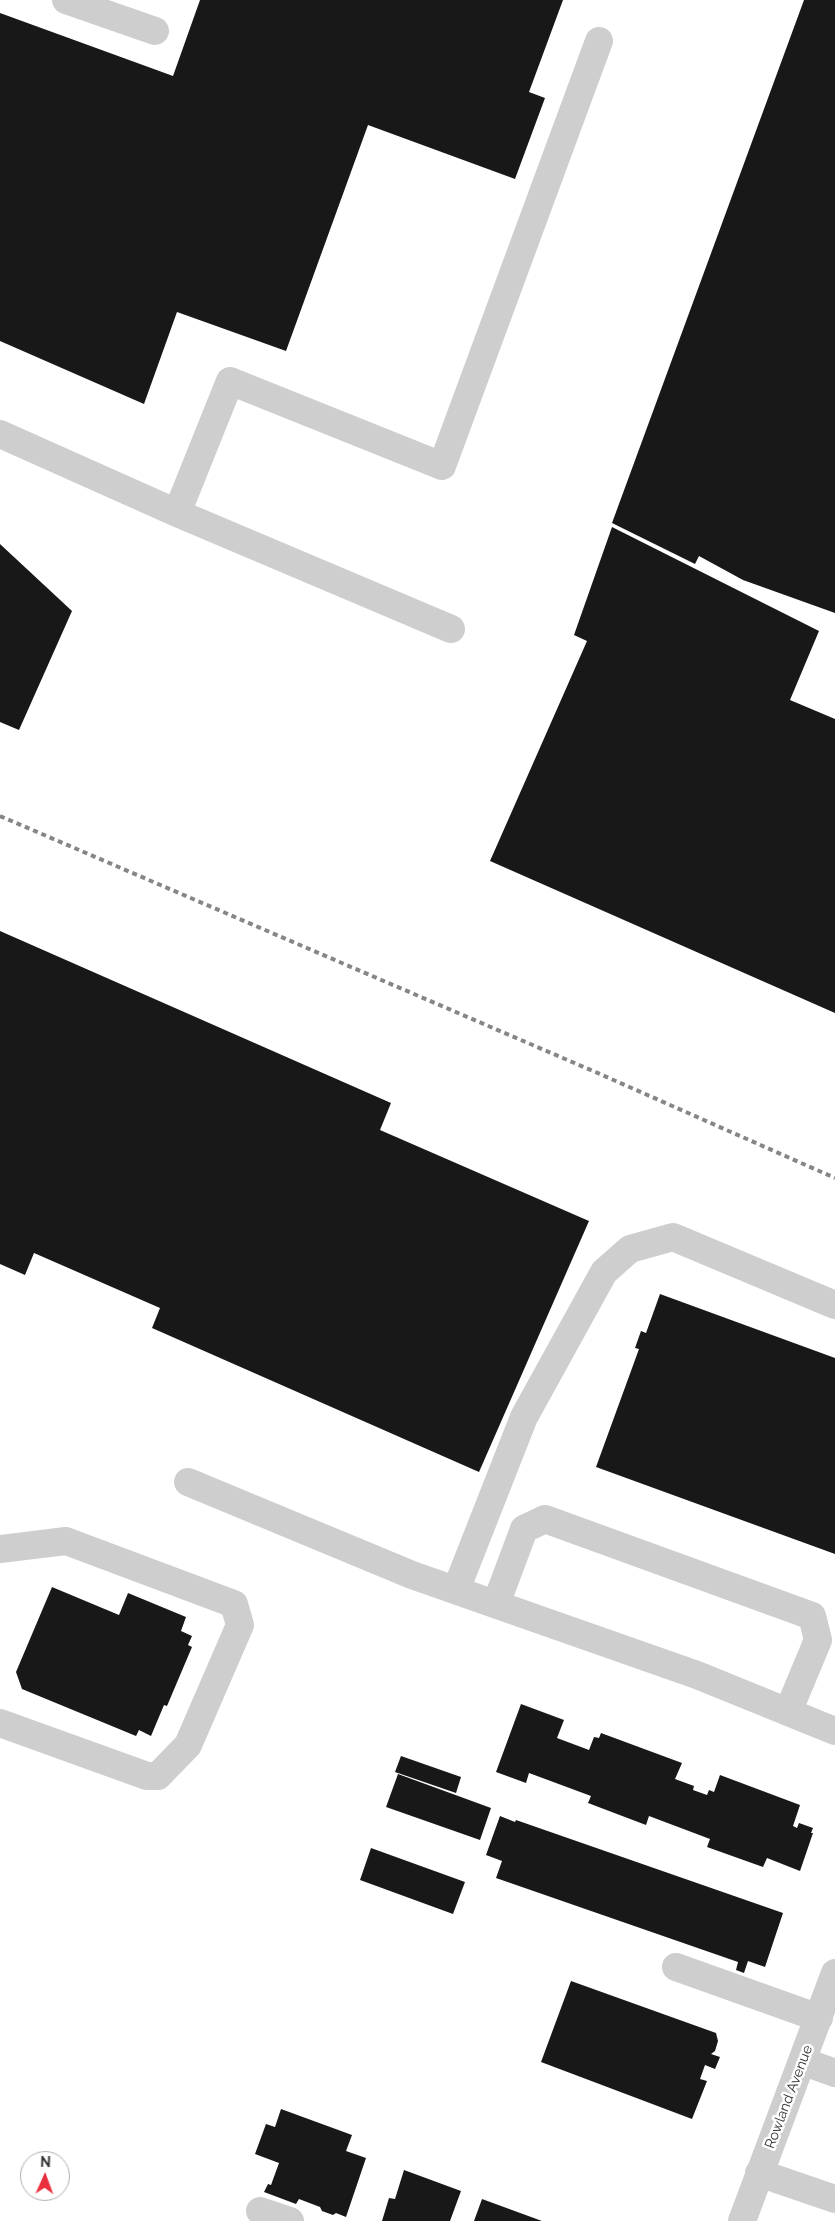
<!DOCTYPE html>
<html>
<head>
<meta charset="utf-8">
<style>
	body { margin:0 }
	#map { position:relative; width:835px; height:2221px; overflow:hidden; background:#fff; font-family:Raleway,sans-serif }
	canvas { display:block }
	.north { position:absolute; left:20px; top:2151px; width:50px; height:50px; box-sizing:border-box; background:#fff; border:1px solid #adadad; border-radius:50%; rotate:2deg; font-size:14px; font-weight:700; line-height:20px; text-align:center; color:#313131 }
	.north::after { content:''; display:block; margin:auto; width:18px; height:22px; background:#eb303d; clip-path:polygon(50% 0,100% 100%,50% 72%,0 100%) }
</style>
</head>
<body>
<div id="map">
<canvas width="835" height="2221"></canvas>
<div class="north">N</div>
</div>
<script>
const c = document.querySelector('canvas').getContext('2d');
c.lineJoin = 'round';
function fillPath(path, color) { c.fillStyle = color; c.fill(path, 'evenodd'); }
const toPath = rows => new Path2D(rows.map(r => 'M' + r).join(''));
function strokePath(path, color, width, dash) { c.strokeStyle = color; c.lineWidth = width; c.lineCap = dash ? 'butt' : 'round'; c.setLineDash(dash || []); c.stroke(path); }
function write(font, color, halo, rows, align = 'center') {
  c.font = font + ' Raleway,sans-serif'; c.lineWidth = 5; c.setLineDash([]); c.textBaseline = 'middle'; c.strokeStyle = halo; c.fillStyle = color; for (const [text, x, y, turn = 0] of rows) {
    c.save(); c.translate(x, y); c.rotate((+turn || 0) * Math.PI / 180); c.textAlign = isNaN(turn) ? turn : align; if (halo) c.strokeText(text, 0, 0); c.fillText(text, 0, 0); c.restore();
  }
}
const building = toPath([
	[200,0,563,0,529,92,545,98,515,179,368,125,286,351,177,312,144,404,0,341,0,13,173,76],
	[804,0,835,0,835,613,743,580,699,556,695,564,612,523],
	[612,527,819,631,790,700,835,719,835,1013,490,861,587,641,574,635],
	[0,544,72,611,19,730,0,722],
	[0,931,391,1103,380,1130,589,1221,479,1472,152,1328,160,1308,34,1253,25,1275,0,1264],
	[660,1294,835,1358,835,1554,596,1467,639,1349,635,1348,641,1331,646,1333],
	[52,1587,119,1615,128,1593,186,1617,181,1631,192,1636,188,1645,192,1647,167,1706,164,1705,151,1736,139,1730,136,1736,22,1689,16,1672],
	[521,1704,564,1720,557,1738,589,1750,594,1737,599,1738,601,1733,682,1763,675,1779,694,1786,693,1790,707,1795,709,1790,714,1792,720,1775,800,1805,793,1826,797,1828,799,1823,813,1828,811,1833,813,1833,800,1871,767,1858,763,1867,707,1847,710,1839,649,1816,646,1825,588,1803,591,1796,529,1773,526,1783,496,1772],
	[401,1756,461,1777,456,1793,395,1772],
	[398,1774,491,1808,480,1840,386,1807],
	[500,1816,515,1822,516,1820,783,1913,765,1967,748,1961,744,1973,736,1970,738,1962,496,1878,502,1861,486,1855],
	[371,1848,465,1882,453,1914,360,1880],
	[571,1981,716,2033,718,2041,715,2051,711,2054,720,2057,715,2069,705,2065,700,2079,707,2081,692,2119,541,2062],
	[281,2109,352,2135,346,2151,366,2158,346,2217,336,2213,333,2215,322,2211,320,2207,299,2199,296,2204,264,2192,268,2184,271,2185,279,2163,255,2154,266,2124,275,2127],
	[404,2170,461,2191,450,2221,382,2221,389,2198,395,2199],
	[482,2199,542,2221,474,2221]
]);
const minor = toPath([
	[66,0,155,31],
	[0,434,177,513,451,629],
	[177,513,230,381,442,466,599,41],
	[188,1482,412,1575,697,1675,835,1731],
	[0,1549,66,1541,234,1604,240,1625,188,1745,158,1776,147,1776,0,1723],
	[456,1590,524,1417,604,1272,630,1249,673,1237,835,1305],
	[496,1604,524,1529,545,1519,812,1616,818,1640,788,1712],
	[676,1967,819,2018],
	[802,2061,835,2073],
	[759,2173,835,2199],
	[260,2211,290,2221],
	[742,2221,835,1973]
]);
const rail = toPath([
	[0,816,600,1074,835,1178]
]);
const streetNames = [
	["Rowland Avenue",789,2097,-69]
];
fillPath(building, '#181818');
strokePath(minor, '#cecece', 28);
strokePath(rail, '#868686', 4, [5, 4]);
write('14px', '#313131', '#fff', streetNames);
</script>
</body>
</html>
